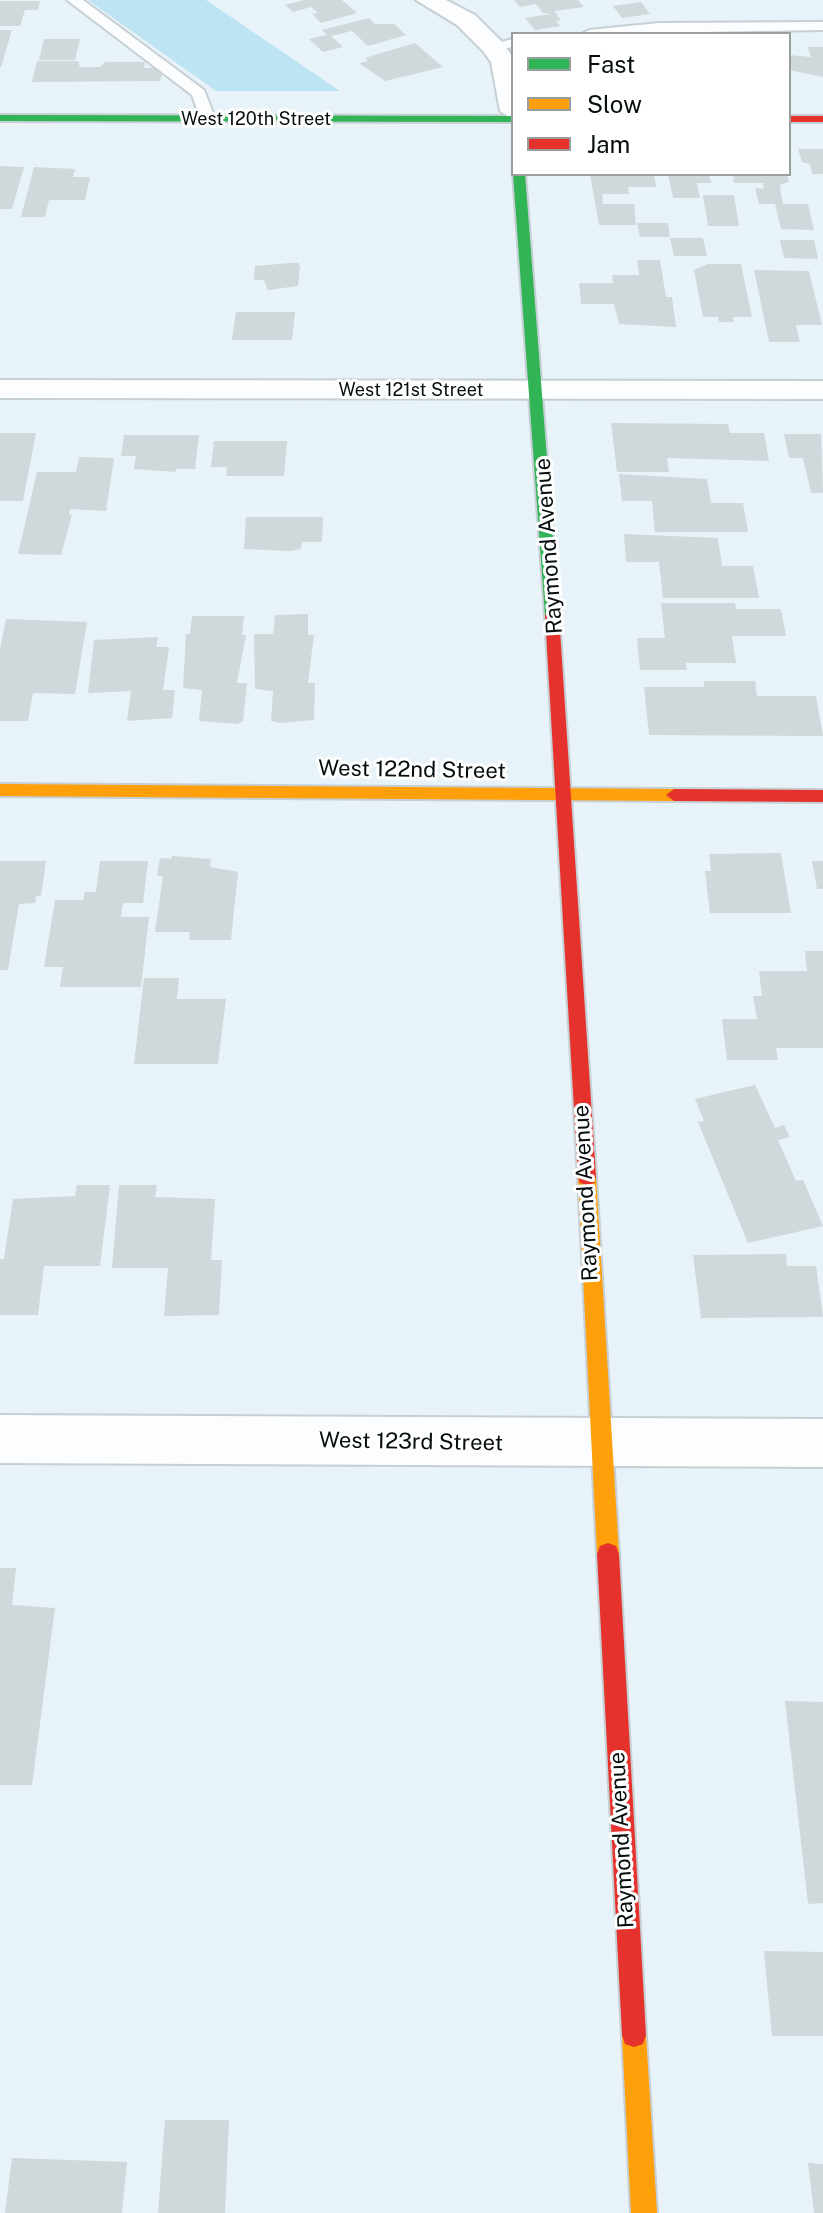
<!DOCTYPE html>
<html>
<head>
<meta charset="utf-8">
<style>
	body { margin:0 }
	#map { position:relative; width:823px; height:2213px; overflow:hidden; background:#e7f3f8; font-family:"Public Sans",sans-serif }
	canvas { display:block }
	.legend { position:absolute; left:511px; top:32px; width:280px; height:144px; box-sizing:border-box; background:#fff; border:2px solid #9b9e9f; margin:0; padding:10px 14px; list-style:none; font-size:24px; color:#060d0f }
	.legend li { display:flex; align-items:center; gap:16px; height:40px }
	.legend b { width:40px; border:2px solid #9b9e9f }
</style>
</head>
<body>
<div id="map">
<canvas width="823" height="2213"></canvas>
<ul class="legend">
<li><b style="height:10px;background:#30b455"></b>Fast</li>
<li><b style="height:10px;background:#ff9f0a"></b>Slow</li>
<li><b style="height:10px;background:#e5322d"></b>Jam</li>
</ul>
</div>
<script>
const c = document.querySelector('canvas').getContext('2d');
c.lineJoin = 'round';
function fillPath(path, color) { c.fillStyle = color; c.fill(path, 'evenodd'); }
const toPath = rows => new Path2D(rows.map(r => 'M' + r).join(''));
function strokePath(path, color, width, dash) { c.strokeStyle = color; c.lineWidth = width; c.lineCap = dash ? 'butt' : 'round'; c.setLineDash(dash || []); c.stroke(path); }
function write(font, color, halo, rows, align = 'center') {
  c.font = font + ' "Public Sans",sans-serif'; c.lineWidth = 6; c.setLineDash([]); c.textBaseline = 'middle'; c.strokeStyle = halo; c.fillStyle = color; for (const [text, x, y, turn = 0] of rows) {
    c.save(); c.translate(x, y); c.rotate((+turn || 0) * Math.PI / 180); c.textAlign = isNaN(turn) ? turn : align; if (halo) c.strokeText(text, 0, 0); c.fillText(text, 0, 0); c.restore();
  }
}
const green = toPath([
	[88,0,206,0,340,91,216,91]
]);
const building = toPath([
	[304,0,342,0,357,13,321,23,312,14,318,13,311,7,293,12,285,5],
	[514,0,578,0,584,7,554,11,561,20,556,21,560,26,535,30,525,18,552,14,543,13,536,4,520,7],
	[0,1,40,1,38,10,25,10,20,26,0,26],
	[641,2,650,14,622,18,613,6],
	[369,18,375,24,394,24,406,35,368,46,352,31,331,36,343,47,323,52,309,39,327,35,322,30],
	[0,30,12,30,1,67,0,67],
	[44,39,80,39,75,60,39,60],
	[415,43,443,67,385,81,359,63,368,61,365,58],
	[808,47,823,47,823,77,789,70,789,55,811,57],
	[37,61,78,61,80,67,100,67,105,62,145,62,144,68,154,68,162,73,160,81,32,82],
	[798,149,823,149,823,174,812,174,810,164,802,162],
	[0,166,24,167,12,209,0,209],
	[34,167,75,169,73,177,90,177,85,200,49,200,45,217,21,217],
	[590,174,654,174,656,187,628,187,629,194,602,194,603,204,634,204,636,225,599,225],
	[668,174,709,174,711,183,697,183,700,198,673,198],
	[733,174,787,174,789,182,781,184,780,189,783,204,808,204,814,230,781,229,775,204,759,204,755,188,764,189,763,183,734,183],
	[703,195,734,195,739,226,708,226],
	[637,223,668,223,670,237,640,237],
	[670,238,703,238,707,256,674,256],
	[780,240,814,240,818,259,784,258],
	[637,260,660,260,666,297,672,297,676,327,619,324,614,304,581,304,579,283,613,283,612,275,639,275],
	[291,263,298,263,300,267,298,286,268,290,264,280,254,280,255,266],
	[708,264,741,264,752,317,733,317,734,322,719,322,718,317,703,317,694,270],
	[754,270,809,271,822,325,796,325,800,342,769,342],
	[236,312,295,312,292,340,232,340],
	[611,423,728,424,730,433,764,433,769,461,667,458,669,472,617,472],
	[0,433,36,433,23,501,0,501],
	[784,434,821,434,823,493,811,493,803,458,789,458],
	[124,435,199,435,195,469,176,469,176,472,134,469,136,456,121,456],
	[214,441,287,441,284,476,226,476,227,467,211,467],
	[79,457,114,458,106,511,70,509,69,515,72,515,61,555,18,554,37,472,76,472],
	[619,474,707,479,711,503,743,503,748,532,655,532,652,501,622,501],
	[246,517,323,517,322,542,302,542,301,549,290,551,244,549],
	[624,534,718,538,722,566,753,566,759,598,663,598,659,562,626,562],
	[661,603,735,603,736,609,781,609,786,636,732,636,736,663,686,663,687,670,640,670,637,638,665,638],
	[308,614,308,635,314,635,308,683,315,683,314,720,279,723,271,721,273,691,255,689,254,634,273,634,275,615],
	[192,616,244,616,242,635,246,635,237,683,247,683,243,721,237,724,199,721,202,690,183,688,186,634,190,634],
	[6,619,87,622,75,694,33,693,28,721,0,721,0,649],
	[158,637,156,647,169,647,163,690,175,690,172,718,127,721,131,691,88,693,94,640],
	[704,681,755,681,757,696,816,696,823,736,649,735,644,687,704,687],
	[781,853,791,913,710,913,705,871,711,871,709,854],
	[172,856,211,859,210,867,238,872,231,940,189,940,190,932,155,932,163,876,157,876,160,858,171,859],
	[0,861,46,861,41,896,36,896,35,903,19,904,8,970,0,970],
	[100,861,148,861,143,903,123,903,121,917,149,917,141,987,60,987,63,967,44,967,55,900,83,900,85,892,96,892],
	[812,861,823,861,823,889,817,889],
	[805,951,823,951,823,1048,776,1048,778,1060,727,1060,722,1019,757,1019,753,996,762,996,759,971,807,971],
	[144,978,179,978,177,999,226,999,218,1064,134,1064],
	[755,1085,775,1128,784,1125,790,1137,778,1140,796,1181,803,1180,823,1226,748,1243,698,1122,704,1121,695,1099],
	[77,1185,110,1185,100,1266,44,1266,38,1315,0,1315,0,1259,4,1259,13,1199,75,1196],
	[119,1185,157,1185,155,1197,215,1199,211,1260,222,1260,219,1315,164,1316,168,1268,112,1268],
	[786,1254,787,1266,816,1266,823,1317,701,1318,693,1255],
	[0,1568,16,1568,12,1605,55,1608,32,1785,0,1785],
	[785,1701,823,1702,823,1903,808,1904],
	[764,1951,823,1952,823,2036,772,2036],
	[165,2120,229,2120,225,2213,158,2213],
	[12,2158,127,2162,122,2213,5,2213],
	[808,2163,823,2164,823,2213,814,2213]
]);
const lane = toPath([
	[67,0,83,0,204,90,215,118,213,121,201,121,192,95,67,0],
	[823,22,823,30,582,34,589,30,659,23,823,22],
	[513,39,513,47,492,50,485,46,513,39]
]);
const street = toPath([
	[416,0,446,0,475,15,501,41,513,57,513,119,500,111,491,62,483,51,457,25,416,0],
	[0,380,823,381,823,399,0,398,0,380],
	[0,1415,823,1419,823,1467,0,1463,0,1415]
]);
const fast = toPath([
	[0,115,513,116,513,122,0,121,0,115],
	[513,174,525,174,559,615,552,620,545,615,513,174]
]);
const slow = toPath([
	[0,784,674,789,682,795,674,801,0,796,0,784],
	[587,1169,594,1171,596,1177,619,1554,616,1562,608,1565,600,1562,597,1554,578,1177,580,1171,587,1169],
	[634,2023,643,2026,646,2035,657,2213,631,2213,622,2035,625,2026,634,2023]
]);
const jam = toPath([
	[789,116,823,116,823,122,789,122,789,116],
	[552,610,559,615,596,1177,594,1183,587,1185,580,1183,578,1177,545,615,552,610],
	[674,789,823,790,823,802,674,801,666,795,674,789],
	[608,1543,616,1546,619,1554,646,2035,643,2044,634,2047,625,2044,622,2035,597,1554,600,1546,608,1543]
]);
const farStreetnames = [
	["West 120th Street",256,119],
	["West 121st Street",411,390]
];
const streetNames = [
	["Raymond Avenue",549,546,-94],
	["West 122nd Street",412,770,1],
	["Raymond Avenue",586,1193,-93],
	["West 123rd Street",411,1442,1],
	["Raymond Avenue",622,1840,-93]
];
fillPath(green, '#bde4f2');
fillPath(building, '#cfd8db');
strokePath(lane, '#c6cfd3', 4);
strokePath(street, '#c6cfd3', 4);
strokePath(fast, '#c6cfd3', 4);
strokePath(slow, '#c6cfd3', 4);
strokePath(jam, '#c6cfd3', 4);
fillPath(lane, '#fbfdfe');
fillPath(street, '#fbfdfe');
fillPath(fast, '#30b455');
fillPath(slow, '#ff9f0a');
fillPath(jam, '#e5322d');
write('18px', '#060d0f', '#fff', farStreetnames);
write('22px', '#060d0f', '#fff', streetNames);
</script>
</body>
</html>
